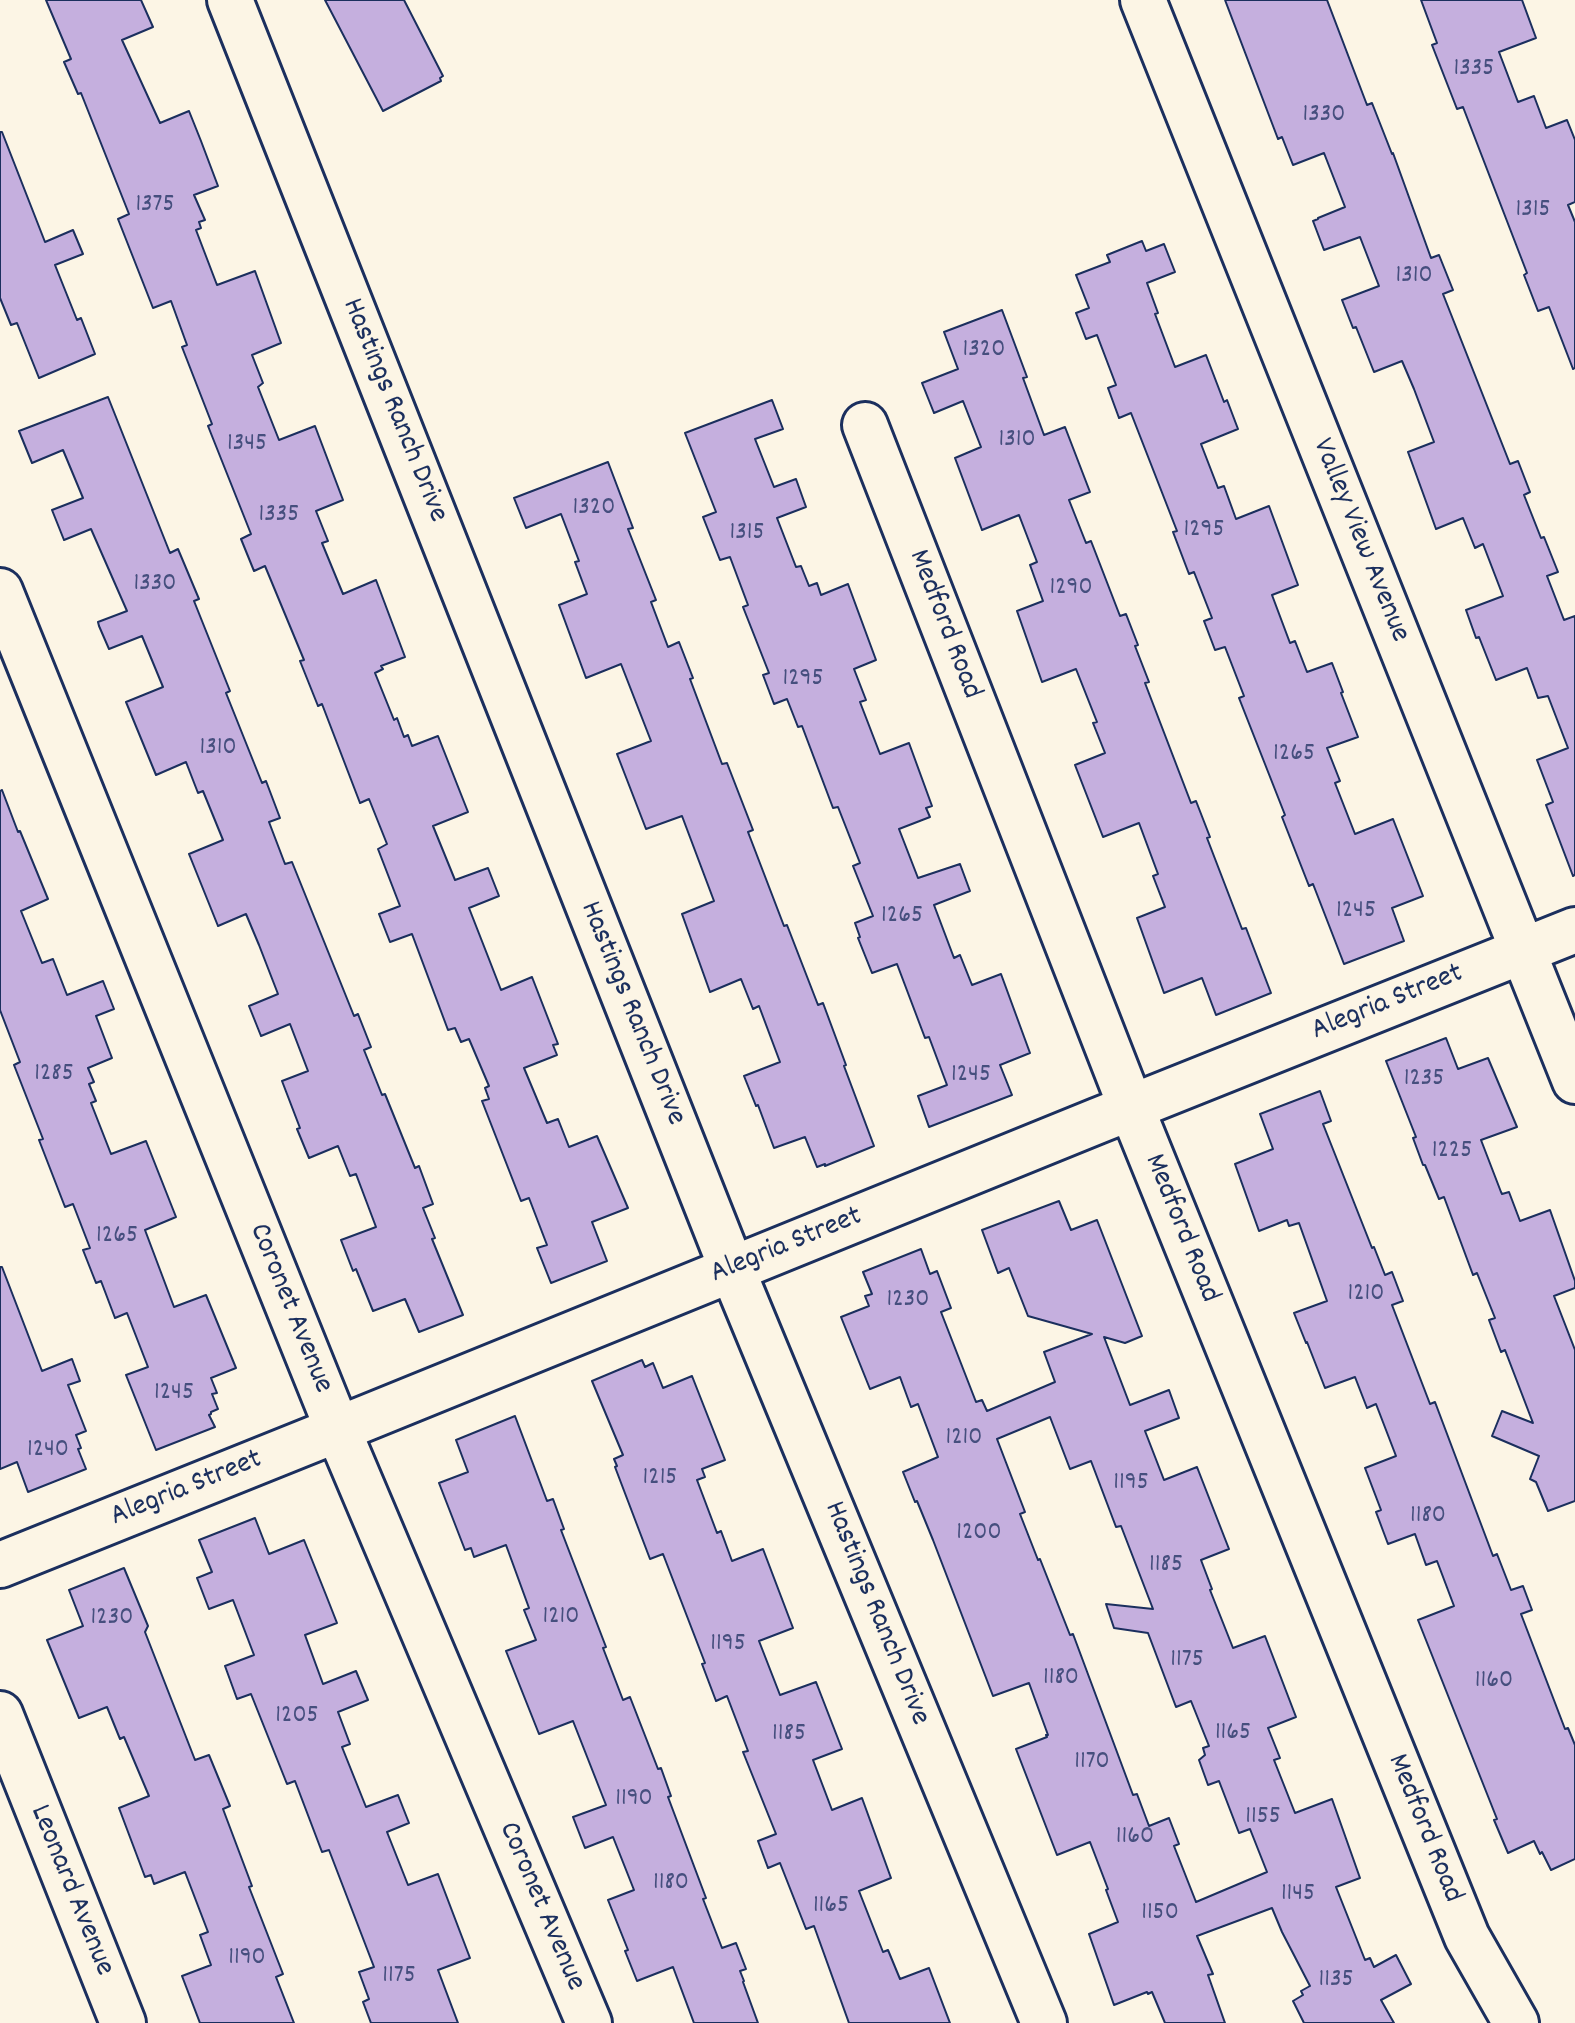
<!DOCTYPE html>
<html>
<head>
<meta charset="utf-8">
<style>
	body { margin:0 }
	canvas { display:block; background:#fcf5e5 }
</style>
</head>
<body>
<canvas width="1575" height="2023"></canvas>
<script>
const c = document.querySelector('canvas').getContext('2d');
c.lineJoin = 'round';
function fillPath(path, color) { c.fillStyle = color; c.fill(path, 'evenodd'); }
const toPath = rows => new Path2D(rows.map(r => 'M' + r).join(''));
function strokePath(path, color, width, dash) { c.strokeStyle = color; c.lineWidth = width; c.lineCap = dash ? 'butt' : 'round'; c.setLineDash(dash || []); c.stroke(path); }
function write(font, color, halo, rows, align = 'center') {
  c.font = font + ' Dekko,sans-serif'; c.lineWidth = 8; c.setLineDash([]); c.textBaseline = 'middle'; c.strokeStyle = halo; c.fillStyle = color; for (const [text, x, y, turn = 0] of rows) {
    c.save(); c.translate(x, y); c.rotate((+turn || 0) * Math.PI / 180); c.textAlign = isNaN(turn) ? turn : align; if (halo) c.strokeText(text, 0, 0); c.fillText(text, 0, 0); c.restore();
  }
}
const building = toPath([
	[46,0,141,0,153,27,122,40,160,123,189,111,201,141,218,186,194,195,205,220,199,222,201,228,196,230,217,285,255,271,281,343,252,355,263,383,258,387,279,440,315,426,343,500,316,511,328,541,322,543,343,594,376,580,405,657,381,666,383,669,375,673,394,720,397,718,404,737,408,735,412,746,438,736,468,812,433,826,455,880,488,868,499,896,469,908,487,954,501,990,532,977,558,1044,553,1045,557,1055,524,1068,547,1123,558,1119,569,1147,597,1136,628,1208,592,1222,607,1261,551,1283,537,1248,547,1245,529,1198,521,1201,482,1101,489,1099,485,1088,489,1086,469,1039,461,1042,455,1028,448,1030,412,934,390,942,379,914,400,906,378,849,387,844,369,799,360,803,322,704,318,706,300,661,304,660,265,566,254,571,241,539,251,534,208,426,212,424,182,347,187,345,171,301,153,308,118,219,129,214,81,93,78,94,64,62,71,59,46,0],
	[325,0,404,0,443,76,440,78,441,81,383,111,325,0],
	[1225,0,1327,0,1367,105,1372,103,1392,154,1393,153,1431,258,1439,255,1453,290,1443,294,1510,464,1518,461,1530,492,1524,495,1541,538,1544,537,1558,572,1547,576,1564,620,1575,616,1575,875,1573,876,1546,805,1553,802,1537,760,1568,748,1548,696,1538,698,1527,668,1496,680,1479,637,1476,638,1466,610,1503,596,1483,544,1475,548,1463,518,1436,529,1408,452,1434,442,1414,389,1402,361,1374,372,1356,327,1353,328,1342,300,1379,286,1360,237,1324,250,1313,221,1318,219,1318,218,1345,207,1324,153,1293,165,1282,137,1278,139,1225,0],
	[1421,0,1522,0,1536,38,1499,52,1518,102,1534,96,1546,128,1567,120,1575,140,1575,202,1568,205,1575,222,1575,368,1573,369,1549,307,1538,311,1524,275,1527,273,1463,107,1457,109,1432,45,1437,43,1421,0],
	[0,132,2,132,45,242,73,230,83,254,55,265,77,320,81,318,95,354,39,378,17,323,11,325,0,298,0,132],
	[1142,241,1146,251,1164,244,1175,272,1147,283,1158,313,1155,314,1175,367,1206,355,1224,402,1227,400,1238,429,1201,444,1218,488,1224,486,1236,519,1269,506,1298,585,1272,595,1290,643,1295,641,1307,672,1332,663,1343,692,1341,693,1358,737,1327,748,1340,781,1335,783,1355,834,1393,819,1423,896,1392,908,1404,941,1344,964,1313,884,1309,886,1282,817,1285,815,1239,698,1244,696,1225,647,1215,650,1204,621,1212,618,1194,572,1189,574,1173,532,1177,531,1131,413,1119,418,1108,388,1116,385,1097,335,1086,339,1076,313,1089,308,1076,275,1110,262,1107,255,1142,241],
	[1002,310,1027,377,1023,378,1044,435,1065,427,1090,492,1069,500,1086,543,1091,541,1120,616,1126,614,1138,645,1135,646,1149,682,1145,683,1191,803,1196,801,1210,837,1207,838,1242,929,1246,928,1271,993,1216,1015,1202,978,1164,993,1137,918,1165,907,1153,876,1158,874,1139,823,1103,837,1075,765,1105,753,1093,723,1097,722,1076,669,1042,682,1017,611,1043,601,1030,565,1037,562,1019,515,982,530,955,458,981,447,963,401,934,413,922,383,958,369,944,332,1002,310],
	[108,397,170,553,178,549,199,599,194,601,230,691,226,693,262,783,266,781,280,818,269,822,285,864,292,862,354,1016,358,1014,371,1047,364,1050,382,1095,385,1094,415,1168,419,1166,433,1204,423,1208,435,1238,432,1239,463,1315,419,1332,405,1299,373,1311,356,1269,353,1271,341,1240,376,1227,356,1174,350,1176,338,1146,309,1158,297,1129,300,1128,282,1081,308,1071,290,1024,261,1036,249,1006,278,994,259,945,246,914,218,926,189,854,223,840,203,791,198,793,186,762,156,775,126,702,163,687,142,636,109,649,99,626,98,622,127,611,91,529,64,540,52,510,83,498,63,450,32,463,19,431,108,397],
	[772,400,783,429,755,439,774,487,796,479,806,507,777,518,796,567,801,566,809,586,817,583,821,595,848,584,876,660,854,669,866,700,860,702,880,754,909,743,932,806,926,808,930,817,899,829,918,878,960,864,970,891,934,905,954,958,960,955,972,985,1001,974,1030,1053,1000,1065,1012,1095,929,1127,918,1096,947,1085,929,1037,925,1038,897,964,872,973,858,938,860,937,855,923,873,916,853,866,860,863,838,807,833,808,802,726,798,727,787,699,774,704,763,675,769,673,743,607,748,605,730,557,720,560,703,517,716,512,685,433,772,400],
	[608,462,633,528,628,529,656,600,651,602,668,647,679,642,693,678,690,679,722,764,727,763,753,830,748,832,784,926,787,925,818,1005,823,1003,846,1065,844,1066,874,1146,825,1166,825,1164,817,1167,805,1137,774,1148,758,1105,756,1106,744,1076,780,1062,759,1006,753,1009,741,979,710,992,682,914,714,901,682,816,646,829,617,754,651,741,621,664,586,678,559,605,587,594,575,562,579,561,561,514,526,528,514,498,608,462],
	[2,790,18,832,20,831,48,899,21,911,42,963,53,959,67,995,103,981,114,1009,96,1016,112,1058,88,1068,94,1082,89,1084,96,1101,91,1103,111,1154,146,1141,176,1217,145,1230,174,1307,206,1295,236,1368,211,1378,217,1393,212,1394,218,1409,211,1412,211,1414,209,1415,215,1427,156,1450,126,1375,148,1367,127,1313,115,1318,101,1281,96,1283,83,1250,90,1248,73,1204,65,1207,39,1140,43,1139,14,1065,20,1062,0,1010,0,791,2,790],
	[1446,1038,1458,1069,1488,1058,1517,1127,1481,1140,1501,1192,1502,1194,1509,1192,1520,1221,1550,1210,1575,1281,1575,1288,1554,1296,1575,1350,1575,1501,1548,1511,1536,1482,1530,1479,1539,1456,1492,1436,1502,1411,1533,1423,1505,1350,1501,1352,1489,1320,1495,1318,1477,1273,1473,1275,1444,1197,1439,1199,1425,1165,1423,1165,1413,1138,1416,1137,1386,1061,1446,1038],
	[1320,1091,1331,1121,1323,1124,1372,1248,1374,1247,1385,1275,1392,1272,1403,1301,1392,1305,1430,1404,1435,1402,1493,1556,1497,1554,1511,1590,1523,1586,1532,1610,1521,1614,1565,1729,1568,1728,1575,1745,1575,1859,1551,1870,1542,1852,1540,1854,1534,1841,1508,1853,1494,1820,1497,1819,1418,1620,1454,1606,1437,1561,1426,1565,1415,1534,1388,1544,1376,1512,1381,1510,1365,1468,1396,1456,1376,1404,1367,1408,1355,1377,1325,1388,1307,1342,1306,1343,1294,1313,1327,1301,1299,1223,1289,1226,1287,1220,1259,1231,1235,1164,1273,1149,1260,1114,1320,1091],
	[1059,1201,1071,1230,1097,1220,1142,1336,1125,1343,1104,1337,1130,1405,1169,1390,1179,1418,1145,1431,1164,1480,1197,1467,1229,1549,1201,1560,1212,1589,1210,1590,1233,1648,1265,1636,1296,1717,1268,1728,1280,1758,1274,1760,1295,1813,1332,1799,1360,1878,1336,1887,1365,1960,1370,1958,1374,1967,1396,1955,1411,1984,1381,2000,1394,2023,1304,2023,1293,2001,1303,1995,1301,1991,1310,1986,1282,1932,1272,1908,1197,1936,1213,1974,1208,1975,1225,2023,1165,2023,1152,1992,1148,1994,1147,1992,1114,2005,1089,1934,1118,1922,1106,1890,1108,1889,1090,1842,1057,1855,1016,1749,1047,1737,1046,1735,1048,1735,1029,1683,993,1696,933,1540,917,1501,915,1502,903,1472,938,1457,918,1404,911,1407,900,1377,870,1389,841,1317,869,1306,865,1296,872,1294,863,1272,921,1249,930,1274,937,1271,951,1308,941,1312,976,1402,982,1400,987,1411,1055,1382,1044,1352,1092,1334,1028,1316,1009,1268,998,1273,982,1230,1059,1201],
	[1050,1417,1070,1469,1091,1461,1116,1527,1121,1526,1153,1609,1106,1604,1114,1628,1148,1633,1176,1707,1191,1701,1209,1746,1203,1748,1205,1755,1199,1760,1208,1785,1219,1781,1239,1833,1250,1829,1267,1872,1196,1902,1174,1846,1179,1844,1169,1818,1149,1826,1137,1794,1133,1795,1073,1634,1070,1635,1040,1559,1038,1560,1020,1514,1025,1512,997,1439,1050,1417],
	[0,1267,2,1267,42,1371,72,1359,80,1381,68,1385,86,1431,76,1435,81,1448,78,1449,86,1469,28,1492,17,1462,0,1469,0,1267],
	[642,1360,645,1367,653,1363,663,1388,692,1376,725,1460,702,1469,705,1477,697,1480,717,1533,721,1531,732,1561,763,1549,793,1628,759,1641,780,1695,816,1682,842,1749,813,1760,832,1810,862,1798,891,1878,859,1891,883,1952,888,1950,900,1979,929,1968,950,2023,849,2023,814,1926,806,1929,780,1863,768,1868,758,1841,776,1834,743,1752,748,1751,727,1696,716,1701,702,1664,705,1663,663,1554,650,1559,615,1467,617,1466,614,1459,623,1455,592,1381,642,1360],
	[515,1416,547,1501,553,1499,564,1529,561,1530,606,1647,603,1648,623,1700,630,1697,658,1769,661,1768,671,1796,668,1797,706,1898,703,1899,722,1948,736,1943,746,1969,740,1971,744,1981,743,1982,758,2023,694,2023,673,1967,637,1981,625,1951,628,1950,608,1900,634,1890,613,1837,585,1848,573,1817,606,1805,573,1721,539,1734,506,1651,536,1640,524,1610,529,1608,506,1545,474,1557,471,1548,465,1550,439,1483,468,1472,456,1440,515,1416],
	[255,1518,269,1554,304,1540,326,1595,337,1623,305,1635,323,1684,356,1671,368,1700,338,1712,350,1744,342,1747,366,1807,398,1795,409,1823,387,1832,408,1885,438,1874,470,1958,438,1970,458,2023,371,2023,363,2002,369,1999,359,1972,374,1967,329,1850,322,1852,295,1781,287,1784,251,1694,237,1699,225,1666,254,1655,233,1600,209,1609,197,1578,212,1572,199,1540,255,1518],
	[124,1568,148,1626,145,1632,195,1760,209,1755,230,1806,223,1809,252,1886,249,1887,283,1974,276,1977,294,2023,200,2023,182,1976,211,1965,200,1935,208,1932,185,1872,154,1884,151,1875,145,1877,119,1808,149,1796,124,1737,120,1739,107,1707,79,1718,47,1640,83,1626,69,1590,124,1568]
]);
const minor = toPath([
	[230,0,732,1269,1044,2023],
	[1143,0,1575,1081],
	[865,425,1131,1107,1467,1937,1516,2023],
	[0,591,338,1430,589,2023],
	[0,1565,366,1418,1097,1121,1575,930],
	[0,1714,123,2023]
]);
const numberNames = [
	["1335",1474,70],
	["1330",1324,116],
	["1375",155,206],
	["1315",1533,211],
	["1310",1414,277],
	["1320",984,351],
	["1310",1017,441],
	["1345",247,445],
	["1320",594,509],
	["1335",279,516],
	["1295",1204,531],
	["1315",747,534],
	["1330",155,585],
	["1290",1071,589],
	["1295",803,680],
	["1310",218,749],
	["1265",1294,755],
	["1245",1356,912],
	["1265",902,917],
	["1285",54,1075],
	["1245",971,1076],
	["1235",1424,1080],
	["1225",1452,1152],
	["1265",117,1237],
	["1210",1366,1295],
	["1230",908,1301],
	["1245",174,1394],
	["1210",964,1439],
	["1240",48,1451],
	["1215",660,1479],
	["1195",1131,1484],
	["1180",1428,1517],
	["1200",979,1534],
	["1185",1166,1566],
	["1210",561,1618],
	["1230",112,1619],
	["1195",728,1645],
	["1175",1187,1661],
	["1180",1061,1679],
	["1160",1494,1682],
	["1205",297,1717],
	["1165",1233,1734],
	["1185",789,1735],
	["1170",1092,1763],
	["1190",634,1800],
	["1155",1263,1818],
	["1160",1135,1838],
	["1180",671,1884],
	["1145",1298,1895],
	["1165",831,1907],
	["1150",1160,1914],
	["1190",247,1959],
	["1175",399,1977],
	["1135",1336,1981]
];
const streetNames = [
	["Hastings Ranch Drive",393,411,68],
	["Valley View Avenue",1359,541,68],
	["Medford Road",943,625,69],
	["Alegria Street",1388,1004,-22],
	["Hastings Ranch Drive",631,1014,68],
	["Medford Road",1180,1229,68],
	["Alegria Street",787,1247,-22],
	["Coronet Avenue",289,1309,68],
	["Alegria Street",187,1490,-22],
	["Hastings Ranch Drive",875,1614,68],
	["Medford Road",1423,1829,68],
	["Leonard Avenue",70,1891,68],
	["Coronet Avenue",540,1907,67]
];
fillPath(building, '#c5afde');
strokePath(building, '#1b2f5e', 2);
strokePath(minor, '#1b2f5e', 50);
strokePath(minor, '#fcf5e5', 44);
write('26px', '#464f7e', null, numberNames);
write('30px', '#1b2f5e', '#fcf5e5', streetNames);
</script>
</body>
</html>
